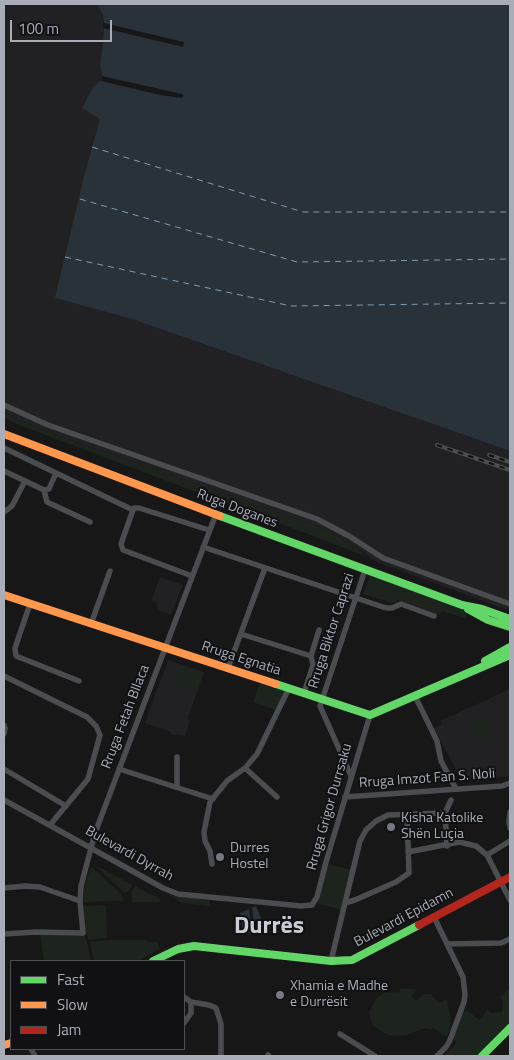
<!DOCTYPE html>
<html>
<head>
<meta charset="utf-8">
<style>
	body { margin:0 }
	#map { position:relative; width:514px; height:1060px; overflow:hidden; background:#171717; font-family:"Titillium Web",sans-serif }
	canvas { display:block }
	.frame { position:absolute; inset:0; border:5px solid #a8adb8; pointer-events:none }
	.legend { position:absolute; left:10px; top:960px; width:175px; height:90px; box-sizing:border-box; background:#111113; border:1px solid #4d4f55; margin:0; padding:6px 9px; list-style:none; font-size:15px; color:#a8adb8 }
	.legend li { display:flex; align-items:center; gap:10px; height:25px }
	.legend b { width:25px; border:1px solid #4d4f55 }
	.scale { position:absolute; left:10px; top:20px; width:102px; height:22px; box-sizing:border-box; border:2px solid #a8adb8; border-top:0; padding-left:6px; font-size:15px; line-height:18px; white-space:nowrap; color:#a8adb8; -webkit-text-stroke:4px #111113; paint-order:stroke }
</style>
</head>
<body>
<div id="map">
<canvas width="514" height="1060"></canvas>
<div class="frame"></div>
<ul class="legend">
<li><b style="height:6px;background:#63d668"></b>Fast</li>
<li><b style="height:6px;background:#ff974d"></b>Slow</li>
<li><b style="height:6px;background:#b3261e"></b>Jam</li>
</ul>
<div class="scale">100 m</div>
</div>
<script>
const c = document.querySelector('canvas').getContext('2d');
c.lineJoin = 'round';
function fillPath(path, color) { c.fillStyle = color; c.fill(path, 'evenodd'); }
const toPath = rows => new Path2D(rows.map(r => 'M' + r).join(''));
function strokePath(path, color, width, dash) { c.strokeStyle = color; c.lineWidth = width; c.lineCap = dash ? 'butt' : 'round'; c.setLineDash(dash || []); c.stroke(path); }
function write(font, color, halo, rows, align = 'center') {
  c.font = font + ' "Titillium Web",sans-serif'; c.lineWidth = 4; c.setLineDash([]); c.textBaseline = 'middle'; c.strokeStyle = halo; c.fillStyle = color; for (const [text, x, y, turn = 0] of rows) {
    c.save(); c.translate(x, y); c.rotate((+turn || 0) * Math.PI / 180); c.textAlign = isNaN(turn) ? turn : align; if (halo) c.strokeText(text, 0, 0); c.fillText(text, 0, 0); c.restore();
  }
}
const built = toPath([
	[4,4,97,4,103,15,103,43,100,65,102,76,100,81,93,87,100,119,84,176,56,298,132,319,510,451,510,611,377,562,347,541,320,527,59,436,38,428,4,412],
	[160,577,183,585,171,615,158,610,156,603,151,601],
	[168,660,204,672,188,718,190,720,185,736,177,734,176,736,171,734,171,732,145,723],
	[510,689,510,776,462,781,434,728,442,724,440,721]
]);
const green = toPath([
	[4,412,38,428,59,436,320,527,347,541,368,557,19,425,4,418],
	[370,575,468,611,466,618,441,611,440,615,399,600,393,603,363,594],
	[179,667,202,676,195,693,172,684],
	[260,682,285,690,276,710,253,702],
	[485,717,495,738,483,743,473,723],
	[327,864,352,870,342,910,318,904],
	[91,866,122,895,123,901,83,902,84,888],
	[99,867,132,885,129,891,125,893,98,868],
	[135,886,160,899,160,900,159,902,132,902,131,893],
	[164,892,174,896,209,900,210,906,182,903],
	[106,905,107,938,89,940,85,932,84,906],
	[40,933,82,934,86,937,91,961,44,961],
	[104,940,147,940,147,942,157,942,160,949,138,961,94,961,90,942],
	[510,988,510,1023,479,1056,444,1056,457,1043,452,1038,457,1022,466,1010,480,1020,487,1010,491,1013,502,1012,503,1002,500,997],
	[400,989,409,989,416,990,412,997,416,1001,424,994,431,994,439,1003,447,999,451,1023,447,1037,433,1028,431,1030,425,1028,406,1035,392,1036,384,1033,372,1025,369,1012,377,998,384,993,400,992]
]);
const water = toPath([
	[97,4,510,4,510,451,132,319,55,298,84,176,100,119,82,108,93,87,100,81,102,76,100,65,103,43,104,23,103,15],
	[256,906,263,923,265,932,255,933,252,908],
	[249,909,252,933,243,934,240,913]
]);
const pier = toPath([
	[104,23,184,42,183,47,103,28],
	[102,76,182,94,184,96,181,98,160,95,101,81]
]);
const ferry = toPath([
	[92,147,303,212,510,212],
	[80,199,297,262,510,259],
	[65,257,291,306,510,303]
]);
const street = toPath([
	[4,405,48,425,317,519,349,536,383,558,510,604],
	[4,448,133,510],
	[4,471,44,490,49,489,56,473],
	[44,490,47,502,90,522],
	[4,512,12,506,25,481],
	[203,547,386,608,392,608,401,604,434,616],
	[192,576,123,550,121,544,133,510,134,508,139,508,209,530],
	[30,604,15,648,16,656,79,681],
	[91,624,110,571],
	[241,634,311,656],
	[228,668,265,568],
	[4,676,87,717,96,726,100,735,88,779,50,825],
	[304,693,313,665,311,656,319,630],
	[415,696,437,741,441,761,456,789],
	[4,725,5,728,4,734],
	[245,768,277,797],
	[4,769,66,806],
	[119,769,213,799],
	[351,776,320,706,365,570],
	[177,787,177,757],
	[345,797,502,786,510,783],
	[4,800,163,888,178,894,301,906,312,905,317,897,326,862,370,715],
	[510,812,509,821,510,828],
	[447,846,445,813,451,800],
	[408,852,459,842,476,846,487,855,510,900],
	[487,855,510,841],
	[212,864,210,851,205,841,204,832,210,802,227,781,245,768,257,754,289,688],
	[4,888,25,886,40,887,80,901],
	[345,903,355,900,396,882,409,873,407,814],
	[434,917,463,977,465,995,464,1002,450,1040,446,1047,437,1056],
	[4,934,36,932,83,933,80,901,81,886,95,833,216,514],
	[447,944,501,943,510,939],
	[331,961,360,841,366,830,376,821,388,815,445,813],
	[184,997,191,1002,209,1005,216,1008,221,1024,221,1056],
	[184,1023,191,1013,191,1002],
	[340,1034,375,1056],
	[31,1049,35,1056],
	[268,1055,269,1056]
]);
const fast = toPath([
	[220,516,462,605,482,609,510,619],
	[468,609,488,620,510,627],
	[485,661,510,647],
	[276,684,370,715,510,655],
	[153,961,178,949,194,946,331,961,352,960,419,925],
	[482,1056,510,1028]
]);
const slow = toPath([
	[4,434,220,516],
	[4,595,276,684],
	[4,1045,11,1043]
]);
const jam = toPath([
	[419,925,510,877]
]);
const rail = toPath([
	[437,445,510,470],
	[489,455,510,462]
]);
const markers = [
	[391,827,5,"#757880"],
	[220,857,5,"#757880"],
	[280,995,5,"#757880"]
];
const streetNames = [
	["Ruga Doganes",237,509,21],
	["Rruga Biktor Caprazi",332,631,-72],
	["Rruga Egnatia",241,659,18],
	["Rruga Fetah Bllaca",126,717,-69],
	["Rruga Imzot Fan S. Noli",427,779,-4],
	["Rruga Grigor Durrsaku",330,807,-74],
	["Bulevardi Dyrrah",129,854,29],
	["Bulevardi Epidamn",404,918,-28]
];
const poiNames = [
	["Kisha Katolike",401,819],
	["Shën Luçia",401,835],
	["Durres",230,849],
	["Hostel",230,865],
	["Xhamia e Madhe",290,987],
	["e Durrësit",290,1003]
];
const townNames = [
	["Durrës",269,927]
];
fillPath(built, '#212123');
fillPath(green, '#1d241e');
fillPath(water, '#2a3239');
fillPath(pier, '#171717');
strokePath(ferry, '#7f9bb3', 1, [6, 5]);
strokePath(street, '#4b4c50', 5.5);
strokePath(fast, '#63d668', 8);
strokePath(slow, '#ff974d', 8);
strokePath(jam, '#b3261e', 8);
strokePath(rail, '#4b4c4f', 4);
strokePath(rail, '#111113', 2, [5.5]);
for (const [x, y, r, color] of markers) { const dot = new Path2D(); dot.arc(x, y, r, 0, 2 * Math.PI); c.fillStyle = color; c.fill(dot); strokePath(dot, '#111113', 2); }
write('14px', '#a8adb8', '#111113', streetNames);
write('14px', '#a8adb8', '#111113', poiNames, 'left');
write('bold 24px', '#c9ccd4', '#111113', townNames);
</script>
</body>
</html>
